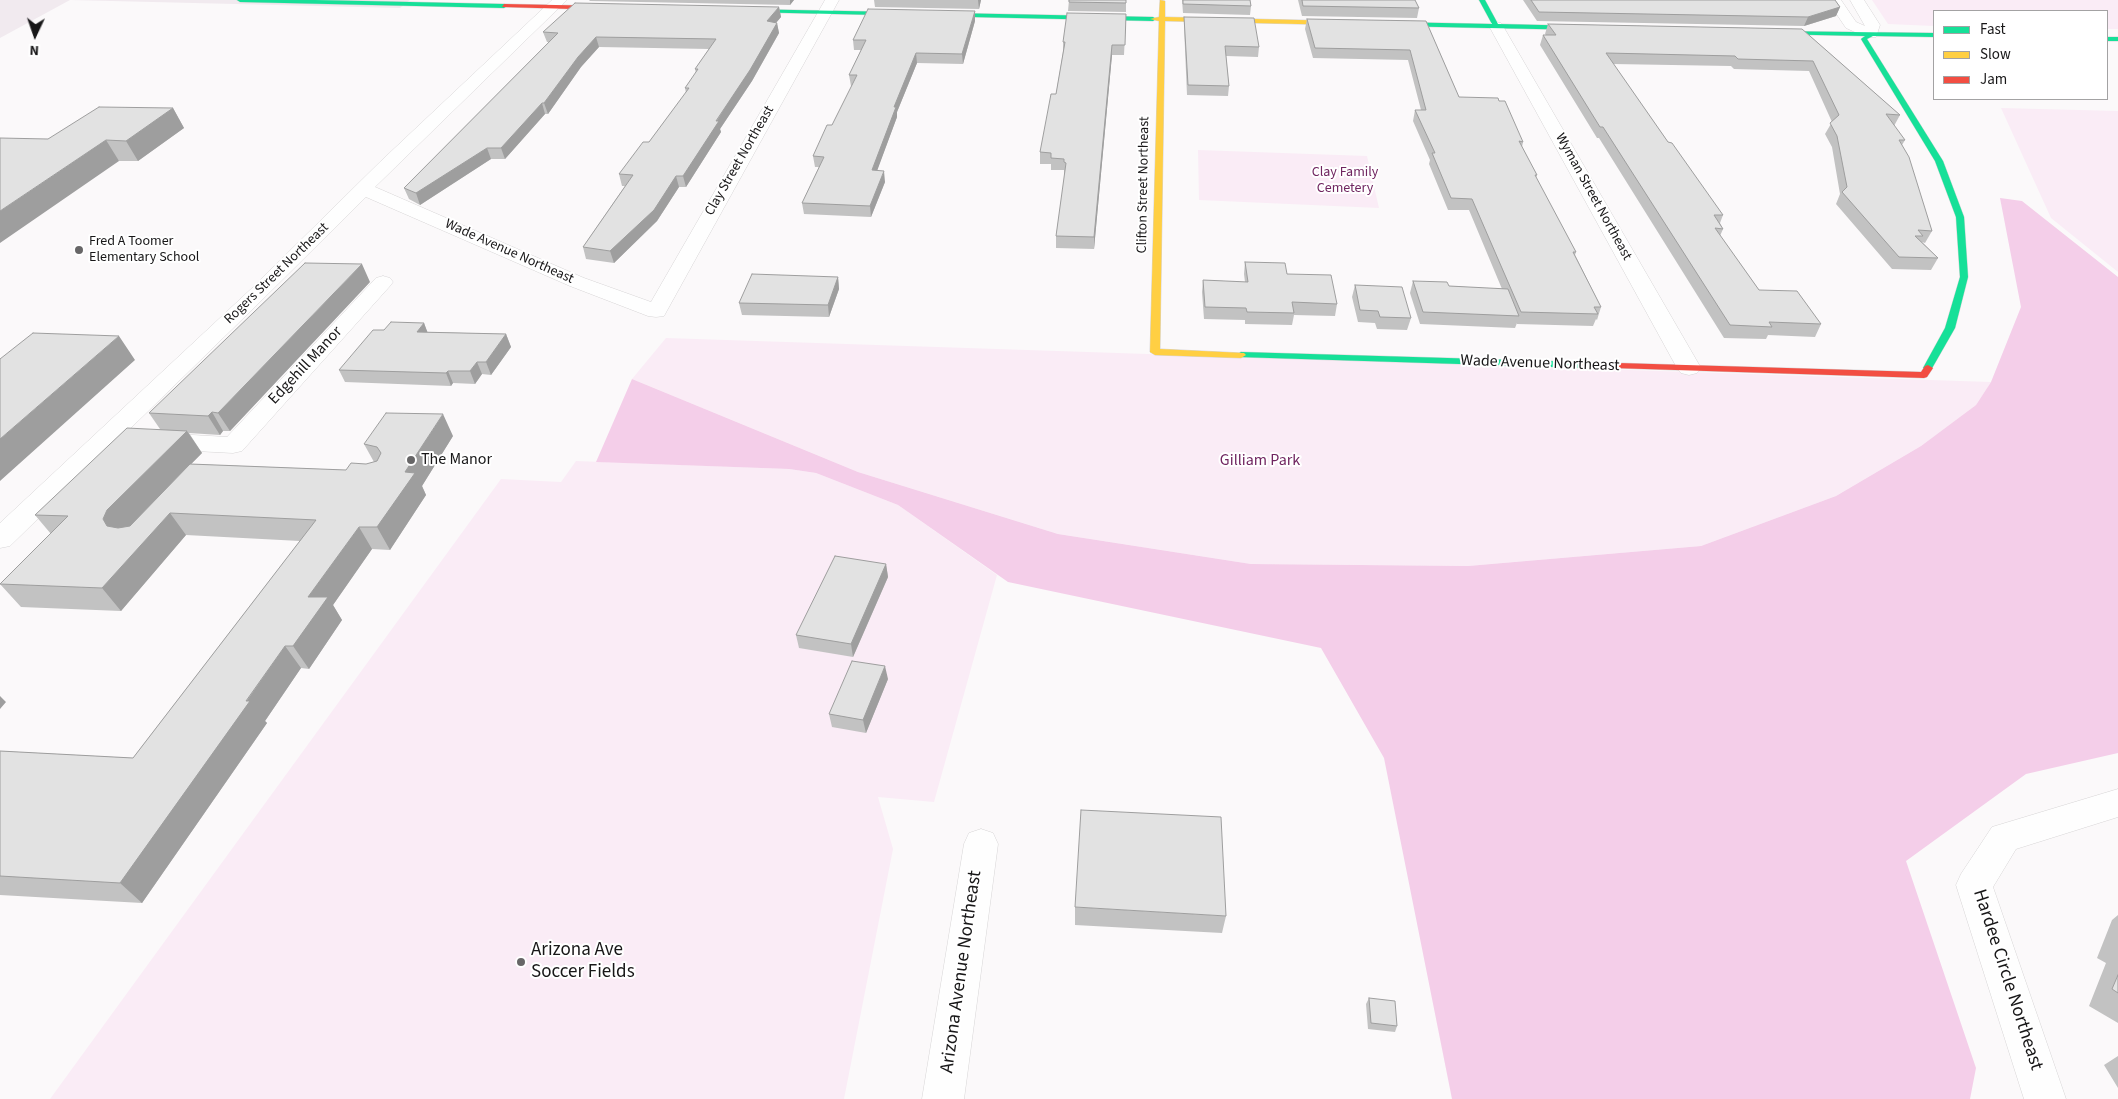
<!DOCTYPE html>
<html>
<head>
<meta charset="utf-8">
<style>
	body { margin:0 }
	#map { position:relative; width:2118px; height:1099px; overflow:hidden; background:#fbf9fa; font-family:"Source Sans 3",sans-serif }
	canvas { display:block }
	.legend { position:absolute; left:1933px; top:10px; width:175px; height:90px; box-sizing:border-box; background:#fff; border:1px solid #a3a2a3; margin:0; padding:6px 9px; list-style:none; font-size:15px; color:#181718 }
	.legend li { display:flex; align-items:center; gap:10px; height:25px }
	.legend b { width:25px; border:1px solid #a3a2a3 }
	.north { position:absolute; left:10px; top:10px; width:50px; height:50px; -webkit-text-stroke:4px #fff; paint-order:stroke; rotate:183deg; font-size:14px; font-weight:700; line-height:20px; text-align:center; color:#181718 }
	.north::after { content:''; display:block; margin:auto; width:18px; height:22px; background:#181718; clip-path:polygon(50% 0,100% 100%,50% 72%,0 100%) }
</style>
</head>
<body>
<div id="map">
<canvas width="2118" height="1099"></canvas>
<ul class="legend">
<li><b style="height:6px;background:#16e098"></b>Fast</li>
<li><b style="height:6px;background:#ffcf43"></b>Slow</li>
<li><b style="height:6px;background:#f24e42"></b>Jam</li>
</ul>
<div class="north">N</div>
</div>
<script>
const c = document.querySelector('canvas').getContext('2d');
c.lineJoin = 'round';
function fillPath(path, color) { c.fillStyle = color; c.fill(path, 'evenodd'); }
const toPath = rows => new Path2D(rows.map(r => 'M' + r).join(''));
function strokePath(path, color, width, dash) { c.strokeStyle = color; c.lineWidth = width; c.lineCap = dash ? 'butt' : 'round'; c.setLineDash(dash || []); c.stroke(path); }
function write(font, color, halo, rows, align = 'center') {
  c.font = font + ' "Source Sans 3",sans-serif'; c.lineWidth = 4; c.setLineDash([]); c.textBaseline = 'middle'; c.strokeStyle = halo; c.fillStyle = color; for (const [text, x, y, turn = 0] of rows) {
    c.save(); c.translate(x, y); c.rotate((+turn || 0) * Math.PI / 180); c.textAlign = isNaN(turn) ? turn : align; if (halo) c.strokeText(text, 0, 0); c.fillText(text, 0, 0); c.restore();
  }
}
const built = toPath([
	[0,0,410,0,400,8,70,0,0,38]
]);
const green = toPath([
	[1872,0,2118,0,2118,29,2107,29,2107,11,1934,11,1934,26,1888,24],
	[2001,108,2118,111,2118,272,2051,218],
	[1198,150,1367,156,1379,208,1199,200],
	[666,338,1991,382,1976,405,1921,446,1836,496,1701,546,1468,566,1251,564,1058,534,858,472,632,379],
	[576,461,789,469,816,473,898,505,997,575,934,802,878,797,893,849,844,1099,50,1099,501,479,561,482]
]);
const forest = toPath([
	[2000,198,2022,201,2118,277,2118,753,2026,774,1906,861,1976,1068,1970,1099,1452,1099,1384,758,1321,648,1008,582,898,505,816,473,789,469,596,462,632,379,858,472,1058,534,1251,564,1468,566,1701,546,1836,496,1921,446,1976,405,1991,382,2021,307]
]);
const street = toPath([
	[552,0,567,0,375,187,584,278,651,302,825,0,839,0,664,316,656,317,648,316,570,286,366,197,265,297,10,546,0,548,0,523,251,289,381,161,552,0],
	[1827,0,1841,0,1856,22,1865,26,1850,0,1864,0,1880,25,1876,37,1866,37,1846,28,1827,0],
	[1496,22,1501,23,1503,26,1701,368,1697,373,1689,375,1681,373,1677,368,1489,26,1491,23,1496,22],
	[383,276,390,278,393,282,390,286,242,451,233,453,158,449,149,447,146,441,149,435,158,433,227,437,376,278,383,276],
	[2118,789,2118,817,2016,849,1993,887,2066,1099,2024,1099,1956,885,1961,874,1992,827,2118,789],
	[981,829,993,833,998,844,964,1099,922,1099,964,844,969,833,981,829]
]);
const fast = toPath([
	[237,0,315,0,504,4,507,6,504,8,240,2,237,0],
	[1479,0,1485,0,1498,24,1585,26,1588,28,1585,30,1391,26,1388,24,1391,22,1492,24,1479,0],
	[742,9,1153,17,1156,19,1153,21,744,12,742,9],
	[1766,31,1934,33,1934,37,1873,36,1867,39,1943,161,1964,217,1968,277,1955,328,1931,370,1928,371,1923,368,1945,328,1960,277,1956,217,1935,161,1861,39,1865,36,1768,34,1766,33,1766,31],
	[2107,37,2118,37,2118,41,2107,41,2107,37],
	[1241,352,1585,362,1590,365,1585,368,1238,357,1236,355,1241,352]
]);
const slow = toPath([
	[1160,0,1165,1,1165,17,1343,21,1346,23,1343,25,1165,21,1160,349,1244,353,1246,355,1241,358,1155,355,1150,352,1159,21,1150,19,1159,17,1160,0]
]);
const jam = toPath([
	[504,4,608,6,611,8,608,10,502,7,504,4],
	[1585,362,1921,372,1925,366,1928,365,1933,368,1927,377,1924,378,1582,367,1582,363,1585,362]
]);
const wall = toPath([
	[589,0,794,0,790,5,590,1],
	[874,0,981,0,979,9,875,7],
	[1069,0,1126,0,1126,12,1068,11],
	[1182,0,1250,0,1251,6,1250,15,1183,13],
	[1298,0,1415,0,1419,8,1417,18,1302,16],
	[1523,0,1835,0,1840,7,1836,16,1804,26,1537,21],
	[779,7,781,17,776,23,777,23,779,33,752,81,720,129,721,132,686,187,679,187,657,221,614,263,586,259,583,247,625,186,622,186,619,174,649,142,686,93,685,88,696,73,695,69,709,49,599,47,581,67,548,114,545,114,505,159,491,159,420,205,409,199,404,188,549,42,547,42,543,32],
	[1126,14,1124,55,1112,55,1094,249,1056,248,1056,236,1065,174,1064,174,1064,170,1051,170,1051,164,1040,164,1040,152,1056,94,1063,52,1063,42],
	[1184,17,1259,47,1258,57,1226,56,1229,86,1228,96,1187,95,1184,26],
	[1307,19,1426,21,1459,97,1523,142,1522,147,1537,175,1536,178,1576,252,1575,255,1601,307,1597,320,1596,319,1593,326,1517,324,1517,323,1515,328,1420,324,1410,293,1413,281,1449,286,1502,289,1469,210,1448,210,1429,164,1430,160,1413,121,1415,110,1421,110,1408,60,1313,58,1305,29],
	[975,21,963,64,917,63,897,112,897,117,877,170,885,182,871,217,804,214,802,203,819,167,815,167,813,156,832,125,852,86,851,86,849,75,861,50,854,50,853,40],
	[1548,24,1802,29,1900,115,1894,126,1905,140,1902,145,1932,231,1925,243,1922,242,1938,258,1931,270,1892,269,1836,204,1840,194,1832,147,1825,134,1832,122,1809,71,1734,69,1731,66,1613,64,1668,142,1723,215,1720,223,1723,229,1720,236,1759,290,1821,324,1815,337,1768,335,1766,339,1724,338,1599,138,1597,138,1540,45,1543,35,1546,35,1545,34],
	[173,108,184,128,138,161,119,161,48,139],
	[1245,262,1287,274,1337,304,1335,316,1294,315,1292,325,1245,324,1245,320,1204,319,1202,292,1203,280,1245,282,1244,274],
	[838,277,839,289,829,317,742,315,739,303],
	[370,282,230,431,223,431,220,435,189,433,202,453,191,464,346,470,374,462,364,444,453,436,422,486,426,495,390,550,372,549,333,605,342,620,309,669,301,668,265,721,267,723,142,903,0,895,0,751,133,758,300,541,186,535,121,611,21,607,0,584,51,534,35,515,160,429,149,413],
	[1355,285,1411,318,1407,330,1377,329,1375,323,1358,322,1352,297],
	[424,323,427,332,506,334,511,347,491,375,482,374,475,384,453,383,451,386,345,382,339,370,384,330],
	[886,564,888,577,853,657,799,648,796,635],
	[888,679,866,733,832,727,829,714],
	[1075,907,1226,916,1222,933,1075,925],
	[2118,915,2118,1023,2089,1006,2106,963,2097,958,2112,920],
	[1369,998,1397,1026,1395,1032,1368,1029,1366,1004],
	[2118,1056,2118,1088,2104,1065]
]);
const shadedWall = toPath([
	[790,0,794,0,790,5],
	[978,0,981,0,979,9],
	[779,7,781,17,769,31,767,21],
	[1840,7,1836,16,1804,26,1808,17],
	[975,11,975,21,963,64,962,54],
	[777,23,779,33,752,81,720,129,721,132,686,187,683,176],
	[596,37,599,47,581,67,548,114,544,103,578,57],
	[1112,45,1112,55,1094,249,1094,237],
	[916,53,917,63,897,112,897,117,873,182,872,170,894,107],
	[542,103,545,114,505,159,501,148],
	[173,108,184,128,138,161,126,141],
	[106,140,119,161,0,243,0,211],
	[487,148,491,159,420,205,416,193],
	[884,171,885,182,871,217,870,206],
	[676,176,679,187,657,221,614,263,610,251],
	[362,264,370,282,230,431,218,413],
	[838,277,839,289,829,317,828,305],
	[424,323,429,336,417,332],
	[506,334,511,347,491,375,486,362],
	[119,336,135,360,0,481,0,439],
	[477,362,482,374,475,384,470,371],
	[448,371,453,383,451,386,446,373],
	[212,412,223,431,220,435,208,416],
	[443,414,453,436,422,486,426,495,390,550,377,527,405,472],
	[187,431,202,453,124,532,107,526,103,519,107,510],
	[170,513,186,535,121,611,102,588],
	[359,527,372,549,333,605,342,620,309,669,293,646,308,597],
	[886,564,888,577,853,657,851,644],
	[285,646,301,668,265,721,267,723,142,903,120,883],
	[885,666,888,679,866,733,863,720],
	[0,696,6,702,0,709]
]);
const building = toPath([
	[1069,0,1126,0,1126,3,1069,2,1069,0],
	[1183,0,1250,0,1251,6,1183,4,1183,0],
	[1302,0,1415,0,1419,8,1303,6,1302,0],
	[1531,0,1835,0,1840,7,1808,17,1539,12,1531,0],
	[575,3,779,7,767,21,777,23,750,70,716,121,719,121,683,176,676,176,654,210,610,251,583,247,633,175,619,174,643,142,649,142,689,88,685,88,698,69,695,69,716,39,596,37,578,57,544,103,542,103,501,148,487,148,416,193,404,188,558,33,543,32,575,3],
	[868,9,975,11,962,54,916,53,894,107,896,107,872,170,884,171,870,206,802,203,824,157,813,156,827,125,832,125,857,75,849,75,866,40,853,40,868,9],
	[1067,13,1126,14,1125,45,1112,45,1094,237,1056,236,1066,163,1064,162,1064,159,1051,158,1051,153,1040,152,1051,94,1056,94,1065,42,1063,42,1067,13],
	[1184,17,1254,18,1259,47,1225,46,1229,86,1188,85,1184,17],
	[1307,19,1426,21,1459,97,1498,98,1499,101,1505,101,1523,142,1519,141,1537,175,1535,175,1576,252,1573,252,1601,307,1594,307,1598,314,1521,312,1472,199,1451,198,1432,153,1435,153,1415,110,1426,110,1410,50,1315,48,1307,19],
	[1548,24,1802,29,1900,115,1886,114,1905,140,1899,140,1909,157,1932,231,1918,230,1923,236,1915,236,1938,258,1899,257,1842,192,1847,187,1837,136,1830,123,1839,115,1813,61,1738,59,1735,56,1606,53,1668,142,1672,143,1723,215,1714,215,1723,229,1715,228,1759,290,1797,291,1821,324,1769,322,1772,327,1730,325,1603,127,1600,127,1543,35,1556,35,1548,24],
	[99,107,173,108,126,141,106,140,0,211,0,138,48,139,99,107],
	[1245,262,1285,263,1287,274,1331,275,1337,304,1292,302,1294,313,1247,312,1246,308,1205,307,1203,280,1248,282,1245,262],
	[305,263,362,264,218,413,212,412,208,416,149,413,305,263],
	[752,274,838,277,828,305,739,303,752,274],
	[1413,281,1447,282,1449,286,1508,289,1519,316,1423,312,1413,281],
	[1355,285,1402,287,1411,318,1380,317,1378,311,1360,310,1355,285],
	[391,322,424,323,417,332,506,334,486,362,477,362,470,371,448,371,446,373,339,370,373,330,384,330,391,322],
	[33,333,119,336,0,439,0,359,33,333],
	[386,413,443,414,405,472,415,473,377,527,359,527,308,597,328,597,293,646,285,646,246,701,250,701,120,883,0,876,0,751,133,758,316,520,170,513,102,588,0,584,68,516,35,515,127,428,187,431,107,510,103,519,107,526,118,528,130,526,190,464,346,470,351,463,366,464,377,461,381,453,377,447,364,444,386,413],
	[835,556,886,564,851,644,796,635,835,556],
	[852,661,885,666,863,720,829,714,852,661],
	[1081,810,1221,817,1226,916,1075,907,1081,810],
	[2118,975,2118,993,2112,989,2118,975],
	[1369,998,1395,1001,1397,1026,1371,1023,1369,998]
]);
const markers = [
	[79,250,5,"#676667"],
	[411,460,5,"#676667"],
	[521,962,5,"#676667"]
];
const farStreetnames = [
	["Clay Street Northeast",740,161,-60],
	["Clifton Street Northeast",1144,185,-89],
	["Wyman Street Northeast",1593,197,61],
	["Wade Avenue Northeast",509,252,24],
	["Rogers Street Northeast",277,274,-44]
];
const farParknames = [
	["Clay Family",1345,173],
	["Cemetery",1345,189]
];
const farPoinames = [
	["Fred A Toomer",89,242],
	["Elementary School",89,258]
];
const streetNames = [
	["Wade Avenue Northeast",1540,364,2],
	["Edgehill Manor",306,366,-47]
];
const poiNames = [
	["The Manor",421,460]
];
const parkNames = [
	["Gilliam Park",1260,461]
];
const nearPoinames = [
	["Arizona Ave",531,951],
	["Soccer Fields",531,973]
];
const nearStreetnames = [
	["Arizona Avenue Northeast",962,972,-82],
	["Hardee Circle Northeast",2007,980,72]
];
fillPath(built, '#f1eaef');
fillPath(green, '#faecf6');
fillPath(forest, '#f4cee9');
strokePath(street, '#d7d5d6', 1);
strokePath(fast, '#d7d5d6', 1);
strokePath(slow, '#d7d5d6', 1);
strokePath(jam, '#d7d5d6', 1);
fillPath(street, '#fefefe');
fillPath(fast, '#16e098');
fillPath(slow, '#ffcf43');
fillPath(jam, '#f24e42');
fillPath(wall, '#c2c2c2');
fillPath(shadedWall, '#9e9e9e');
fillPath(building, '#e2e2e2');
strokePath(building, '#9e9e9e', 1);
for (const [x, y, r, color] of markers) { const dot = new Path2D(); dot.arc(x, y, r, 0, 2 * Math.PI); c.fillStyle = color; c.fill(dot); strokePath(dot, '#fff', 2); }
write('14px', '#181718', '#fff', farStreetnames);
write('14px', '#702560', '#fff', farParknames);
write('14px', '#181718', '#fff', farPoinames, 'left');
write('16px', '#181718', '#fff', streetNames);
write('16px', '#181718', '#fff', poiNames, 'left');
write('16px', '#702560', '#fff', parkNames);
write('19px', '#181718', '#fff', nearPoinames, 'left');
write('19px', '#181718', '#fff', nearStreetnames);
</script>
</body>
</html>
